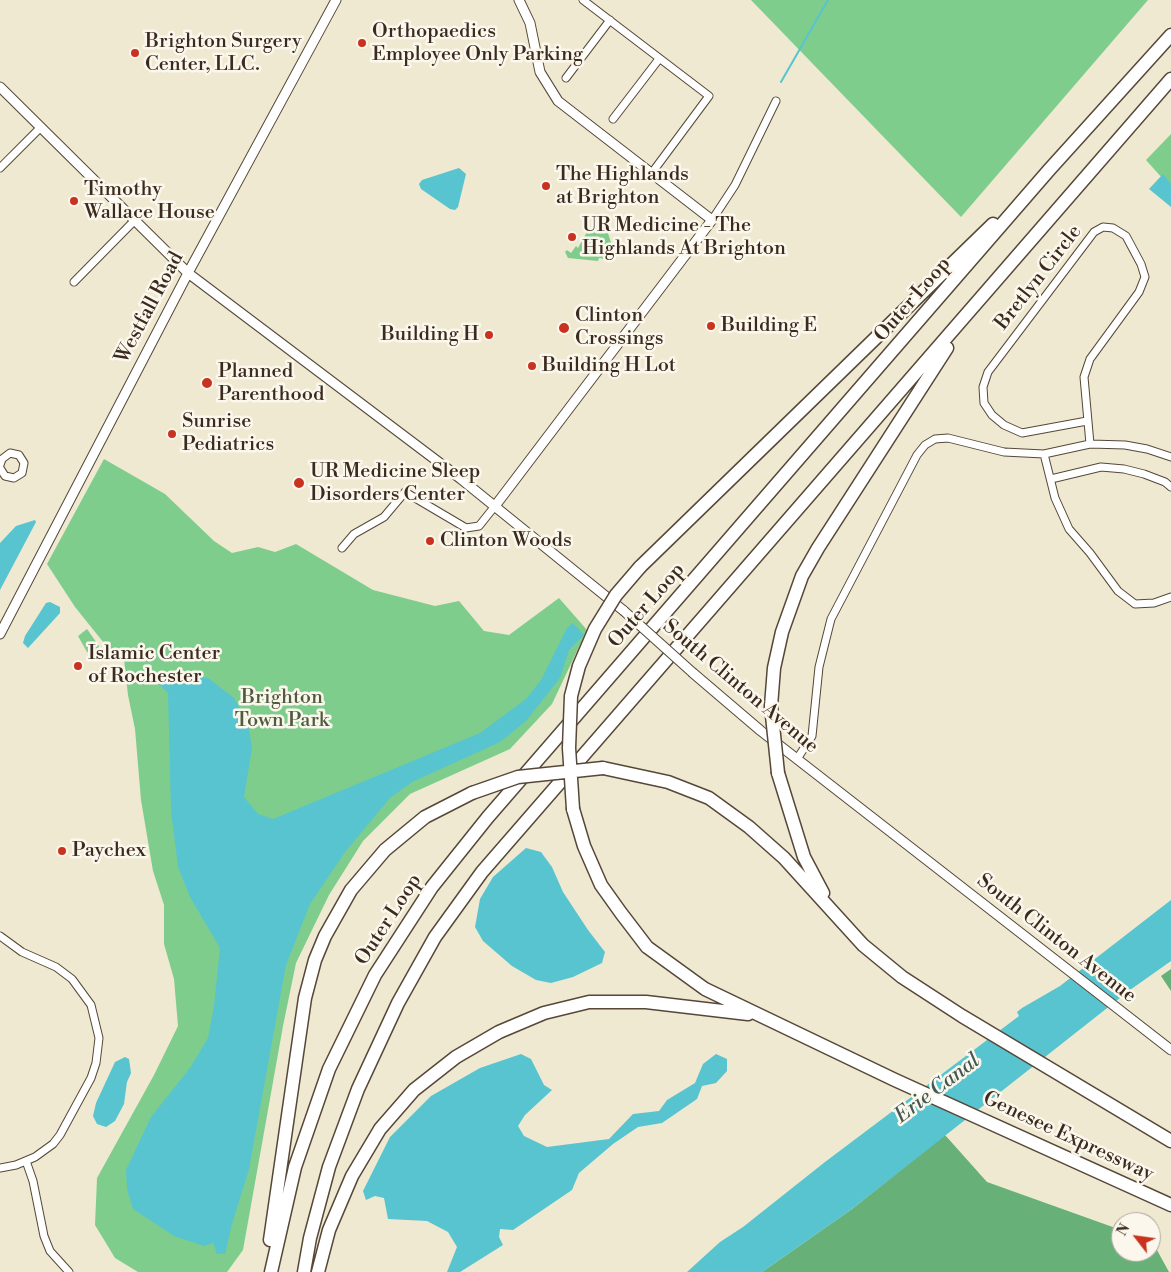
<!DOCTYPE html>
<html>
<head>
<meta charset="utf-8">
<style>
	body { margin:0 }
	#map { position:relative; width:1171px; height:1272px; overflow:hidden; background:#eee9d0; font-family:"Libre Bodoni",serif }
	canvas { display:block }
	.north { position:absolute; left:1111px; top:1212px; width:50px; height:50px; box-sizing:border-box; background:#fbf7ec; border:1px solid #aea59a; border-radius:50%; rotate:300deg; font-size:14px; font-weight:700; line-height:20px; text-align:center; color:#3b2a1e }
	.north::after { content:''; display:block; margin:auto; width:18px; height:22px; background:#c8321e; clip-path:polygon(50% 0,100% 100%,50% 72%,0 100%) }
</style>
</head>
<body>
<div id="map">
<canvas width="1171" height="1272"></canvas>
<div class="north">N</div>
</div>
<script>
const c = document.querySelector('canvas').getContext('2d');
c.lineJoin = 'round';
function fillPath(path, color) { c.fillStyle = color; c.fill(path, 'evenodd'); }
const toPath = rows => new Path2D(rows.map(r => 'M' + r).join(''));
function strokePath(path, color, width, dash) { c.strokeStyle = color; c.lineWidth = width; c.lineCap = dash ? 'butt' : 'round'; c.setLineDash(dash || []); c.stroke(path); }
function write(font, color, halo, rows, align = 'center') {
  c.font = font + ' "Libre Bodoni",serif'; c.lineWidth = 5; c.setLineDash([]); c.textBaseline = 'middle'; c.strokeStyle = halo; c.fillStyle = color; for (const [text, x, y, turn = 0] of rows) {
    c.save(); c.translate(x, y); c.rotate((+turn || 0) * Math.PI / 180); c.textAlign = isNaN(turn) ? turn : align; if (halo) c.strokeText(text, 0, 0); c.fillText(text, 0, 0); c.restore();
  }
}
const green = toPath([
	[751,0,1148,0,961,217],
	[1171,134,1171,188,1146,160],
	[595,213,602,214,613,249,605,259,599,258,598,261,568,258,565,252,567,250,571,253,576,246,578,248,587,232,589,234,594,226,593,225,598,218,594,215],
	[104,459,165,494,214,541,232,553,258,547,275,552,296,544,373,590,435,606,459,601,484,631,509,635,559,598,587,630,552,704,510,749,410,794,363,841,329,895,296,963,283,1026,243,1250,227,1272,138,1272,115,1258,95,1225,97,1178,154,1075,178,1026,174,979,164,944,164,905,153,871,141,800,135,729,128,695,124,659,112,653,75,607,47,564],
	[87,629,99,646,98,651,93,655,87,652,78,636]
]);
const forest = toPath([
	[1171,969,1171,991,1161,976],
	[945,1135,987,1182,1121,1230,1121,1252,1151,1252,1152,1241,1169,1272,762,1272,852,1209]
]);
const water = toPath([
	[459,168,466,174,458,207,455,210,450,209,421,189,419,184,422,180],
	[1163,174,1171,184,1171,207,1149,189],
	[35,520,36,522,0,590,0,543,16,526],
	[50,602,60,607,60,613,28,648,23,643,25,636,46,603],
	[573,623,584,635,569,650,560,678,526,721,500,742,412,782,390,798,345,852,310,904,286,965,249,1169,232,1224,225,1254,217,1254,213,1243,204,1246,174,1236,133,1209,127,1189,126,1170,151,1117,190,1068,208,1038,214,1006,220,948,190,897,178,867,171,811,168,693,159,684,178,682,188,676,208,678,234,698,248,724,252,748,244,797,258,814,273,819,480,733,526,699,541,680,567,628],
	[526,848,541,852,552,867,563,892,588,930,605,952,602,963,573,977,551,983,536,980,512,966,483,941,475,927,480,899,493,877],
	[1171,900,1171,961,1130,990,852,1209,762,1272,687,1272,720,1242,743,1227,825,1162,1019,1016,1017,1012,1022,1008,1060,986],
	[521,1054,531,1059,544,1085,552,1090,525,1115,518,1126,524,1136,547,1147,609,1139,633,1114,659,1111,667,1100,695,1083,703,1064,716,1054,727,1059,727,1071,716,1083,702,1086,697,1099,662,1123,638,1127,613,1144,579,1173,572,1190,513,1230,500,1229,499,1237,503,1245,460,1272,447,1272,457,1247,448,1232,427,1221,388,1219,384,1198,375,1196,366,1200,363,1191,390,1137,431,1096,480,1068],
	[125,1057,129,1059,131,1073,127,1082,124,1104,115,1121,106,1127,97,1124,93,1116,96,1103,115,1062]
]);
const stream = toPath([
	[781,82,828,0]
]);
const minor = toPath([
	[583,0,709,96,651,174],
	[566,78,610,20],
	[613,119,659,59],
	[0,168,41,127],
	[712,220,735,185,776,101],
	[74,282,135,220],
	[1087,421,1022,433,1004,425,992,415,984,403,983,387,988,372,1094,232,1103,227,1113,228,1126,236,1141,264,1145,277,1139,292,1090,359,1084,377,1090,444],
	[1044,454,1055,498,1069,529,1090,553,1118,591,1135,604,1154,603,1171,597],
	[0,465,2,459,10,453,19,455,24,463,22,473,14,478,5,476,0,468],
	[1051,479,1101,467,1124,469,1144,474,1165,482,1171,487],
	[342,548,354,534,384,517,405,492,466,528,479,526,495,506],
	[797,759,812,736,819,667,831,619,917,455,925,445,935,439,948,438,1004,452,1044,454,1090,444,1125,445,1147,449,1171,457],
	[0,936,22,952,56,967,72,979,91,1005,99,1038,96,1063,91,1078,60,1135,53,1144,35,1157,16,1165,0,1168],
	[26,1161,33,1181,44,1236,50,1251,69,1272]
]);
const tertiary = toPath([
	[0,87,188,273,461,479,624,611],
	[495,506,712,220,558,101,540,72,530,23,519,0],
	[0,634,188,273,336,0],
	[693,673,761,731,1171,1050]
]);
const motorway = toPath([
	[640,567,993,224],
	[771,706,774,668,782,632,802,576,818,548,947,348],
	[603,768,668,782,709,798,749,827,784,858,863,945,902,977,962,1016,1171,1141],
	[778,773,804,857,823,893],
	[573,809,584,846,601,885,621,913,647,947,705,989,895,1080,1171,1205],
	[270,1240,305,998,315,960,325,936,351,890,385,850,425,817,472,793],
	[271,1272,295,1167,329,1069,375,975,432,887,488,817,1049,170,1171,35],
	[304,1272,310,1238,329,1167,358,1089,398,1003,435,937,482,872,1171,79],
	[318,1272,329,1230,352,1176,380,1129,414,1090,456,1057,499,1032,544,1013,589,1002,646,1002,748,1014]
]);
const tertiaryBridge = toPath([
	[624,611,693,673]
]);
const motorwayBridge = toPath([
	[771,706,778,773],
	[472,793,518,777,603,768],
	[573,809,569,748,571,696,579,666,595,629,616,595,640,567]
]);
const markers = [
	[362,43,5,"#c8321e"],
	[135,53,5,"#c8321e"],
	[546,186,5,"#c8321e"],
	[74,201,5,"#c8321e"],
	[572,237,5,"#c8321e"],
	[711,326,5,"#c8321e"],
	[564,328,6,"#c8321e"],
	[489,335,5,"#c8321e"],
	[532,366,5,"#c8321e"],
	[207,383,6,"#c8321e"],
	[172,434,5,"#c8321e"],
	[299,483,6,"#c8321e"],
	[430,541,5,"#c8321e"],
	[78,666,5,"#c8321e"],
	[62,851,5,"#c8321e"]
];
const poiNames = [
	["Orthopaedics",372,32],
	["Employee Only Parking",372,55],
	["Brighton Surgery",145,42],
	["Center, LLC.",145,65],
	["The Highlands",556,175],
	["at Brighton",556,198],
	["Timothy",84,190],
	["Wallace House",84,213],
	["UR Medicine - The",582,226],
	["Highlands At Brighton",582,249],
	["Clinton",575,316],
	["Crossings",575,339],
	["Building E",721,326],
	["Building H",479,335,"right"],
	["Building H Lot",542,366],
	["Planned",218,372],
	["Parenthood",218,395],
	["Sunrise",182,422],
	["Pediatrics",182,445],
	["UR Medicine Sleep",310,472],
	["Disorders Center",310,495],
	["Clinton Woods",440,541],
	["Islamic Center",88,654],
	["of Rochester",88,677],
	["Paychex",72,851]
];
const streetNames = [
	["Bretlyn Circle",1039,278,-52],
	["Outer Loop",913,300,-49],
	["Westfall Road",150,308,-62],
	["Outer Loop",647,606,-49],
	["South Clinton Avenue",740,687,40],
	["Outer Loop",389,920,-57],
	["South Clinton Avenue",1056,939,38],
	["Genesee Expressway",1068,1137,25]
];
const parkNames = [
	["Brighton",282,698],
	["Town Park",282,721]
];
const waterNames = [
	["Erie Canal",938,1089,-37]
];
fillPath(green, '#7fcd8d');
fillPath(forest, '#67b078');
fillPath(water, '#57c4cf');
strokePath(stream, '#57c4cf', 2);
strokePath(minor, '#564739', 9);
strokePath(tertiary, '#564739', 11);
strokePath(motorway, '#564739', 15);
strokePath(minor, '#fff', 7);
strokePath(tertiary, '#fff', 9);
strokePath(motorway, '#fff', 12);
strokePath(tertiaryBridge, '#564739', 11, []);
strokePath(motorwayBridge, '#564739', 15, []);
strokePath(tertiaryBridge, '#fff', 9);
strokePath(motorwayBridge, '#fff', 12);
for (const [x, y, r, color] of markers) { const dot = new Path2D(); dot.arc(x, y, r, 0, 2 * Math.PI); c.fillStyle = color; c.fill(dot); strokePath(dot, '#fbf7ec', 2); }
write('20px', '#3b2a1e', '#fbf7ec', poiNames, 'left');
write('20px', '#3b2a1e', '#fbf7ec', streetNames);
write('20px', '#4f5b3f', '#fbf7ec', parkNames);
write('italic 21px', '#435853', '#fbf7ec', waterNames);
</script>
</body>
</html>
